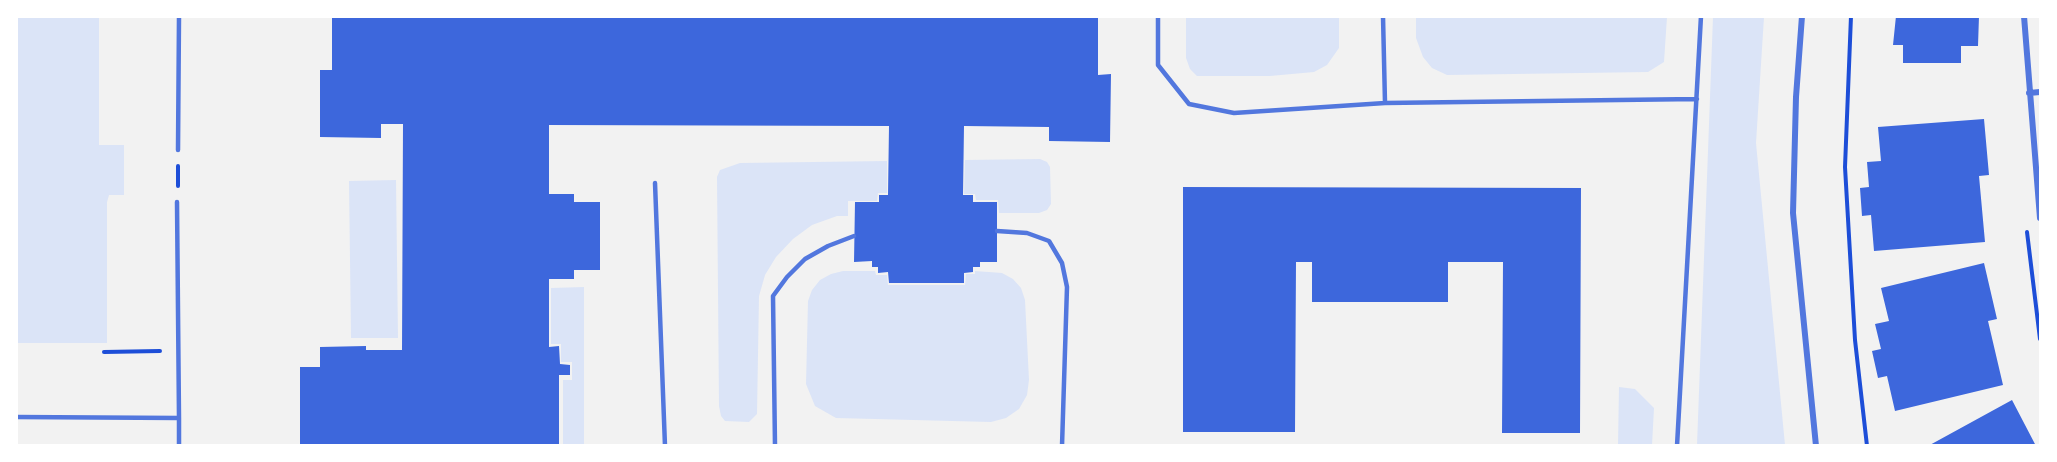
<!DOCTYPE html>
<html>
<head>
<meta charset="utf-8">
<style>
	body { margin:0 }
	#map { position:relative; width:2057px; height:462px; overflow:hidden; background:#f2f2f2; font-family:Arial,sans-serif }
	canvas { display:block }
	.frame { position:absolute; inset:0; border:18px solid #fff; pointer-events:none }
</style>
</head>
<body>
<div id="map">
<canvas width="2057" height="462"></canvas>
<div class="frame"></div>
</div>
<script>
const c = document.querySelector('canvas').getContext('2d');
c.lineJoin = 'round';
function fillPath(path, color) { c.fillStyle = color; c.fill(path, 'evenodd'); }
const toPath = rows => new Path2D(rows.map(r => 'M' + r).join(''));
function strokePath(path, color, width, dash) { c.strokeStyle = color; c.lineWidth = width; c.lineCap = dash ? 'butt' : 'round'; c.setLineDash(dash || []); c.stroke(path); }
const green = toPath([
	[16,17,99,17,99,145,124,145,124,195,109,195,107,202,107,343,17,343],
	[1186,17,1339,17,1339,48,1327,65,1314,72,1270,76,1197,76,1190,69,1186,58],
	[1416,17,1667,17,1664,62,1648,72,1447,75,1432,68,1423,57,1416,38],
	[1713,17,1764,17,1756,143,1785,445,1697,445],
	[1040,159,1047,162,1050,167,1051,204,1047,210,1039,213,999,213,998,200,976,200,975,194,964,194,965,160],
	[887,161,887,193,878,193,877,201,848,201,848,216,837,216,812,225,793,239,776,257,765,275,759,296,757,414,749,422,725,421,721,416,719,406,717,177,720,170,740,163],
	[396,180,398,338,351,338,349,181],
	[843,271,875,271,876,275,887,275,888,285,965,285,966,274,975,274,975,271,1002,273,1013,279,1021,288,1025,300,1029,380,1027,395,1019,409,1006,418,991,422,836,418,815,406,806,384,808,301,812,290,820,280,831,274],
	[584,287,584,445,563,445,563,380,572,380,572,362,561,362,561,344,551,344,551,288],
	[1619,387,1635,389,1654,408,1652,445,1618,445]
]);
const building = toPath([
	[332,16,1098,16,1098,75,1111,74,1110,142,1049,141,1049,127,964,126,963,195,973,195,973,202,997,202,997,262,980,262,980,267,973,267,973,272,964,273,964,283,889,283,888,272,878,273,878,267,872,267,872,261,854,262,855,202,879,202,879,195,888,195,889,126,549,125,549,194,574,194,574,202,600,202,600,270,574,270,574,279,549,279,549,347,559,346,560,364,570,365,570,375,559,375,559,446,300,446,300,367,320,367,320,347,366,346,366,350,402,350,403,124,381,124,381,138,320,137,320,70,332,70],
	[1896,16,1979,16,1978,46,1961,46,1961,63,1903,63,1903,45,1893,45],
	[1984,119,1989,175,1979,176,1985,242,1874,251,1871,215,1862,216,1860,188,1869,187,1867,162,1881,161,1878,127],
	[1183,187,1581,188,1580,433,1502,433,1503,262,1448,262,1448,302,1312,302,1312,262,1296,262,1295,432,1183,432],
	[1984,263,1997,319,1988,321,2003,385,1895,411,1887,376,1878,378,1872,351,1881,349,1875,324,1889,321,1881,288],
	[2012,400,2036,446,1928,446]
]);
const path = toPath([
	[1851,16,1845,167,1855,340,1867,446],
	[178,186,178,166],
	[2027,232,2040,339],
	[104,352,160,351]
]);
const service = toPath([
	[1158,16,1158,65,1189,104,1234,113,1385,103,1697,99],
	[1383,16,1385,103],
	[178,150,179,16],
	[655,183,665,446],
	[177,202,179,418],
	[997,231,1027,233,1049,241,1062,263,1067,287,1062,446],
	[16,417,179,418,179,446],
	[775,446,773,296,787,277,805,259,828,246,854,236],
	[1677,446,1701,16]
]);
const minor = toPath([
	[1802,16,1796,97,1793,213,1816,446],
	[2024,16,2040,218],
	[2029,93,2040,92]
]);
fillPath(green, '#dbe4f7');
fillPath(building, '#3d67dc');
strokePath(path, '#1d4ed8', 4);
strokePath(service, '#5277de', 4.5);
strokePath(minor, '#5277de', 6);
</script>
</body>
</html>
